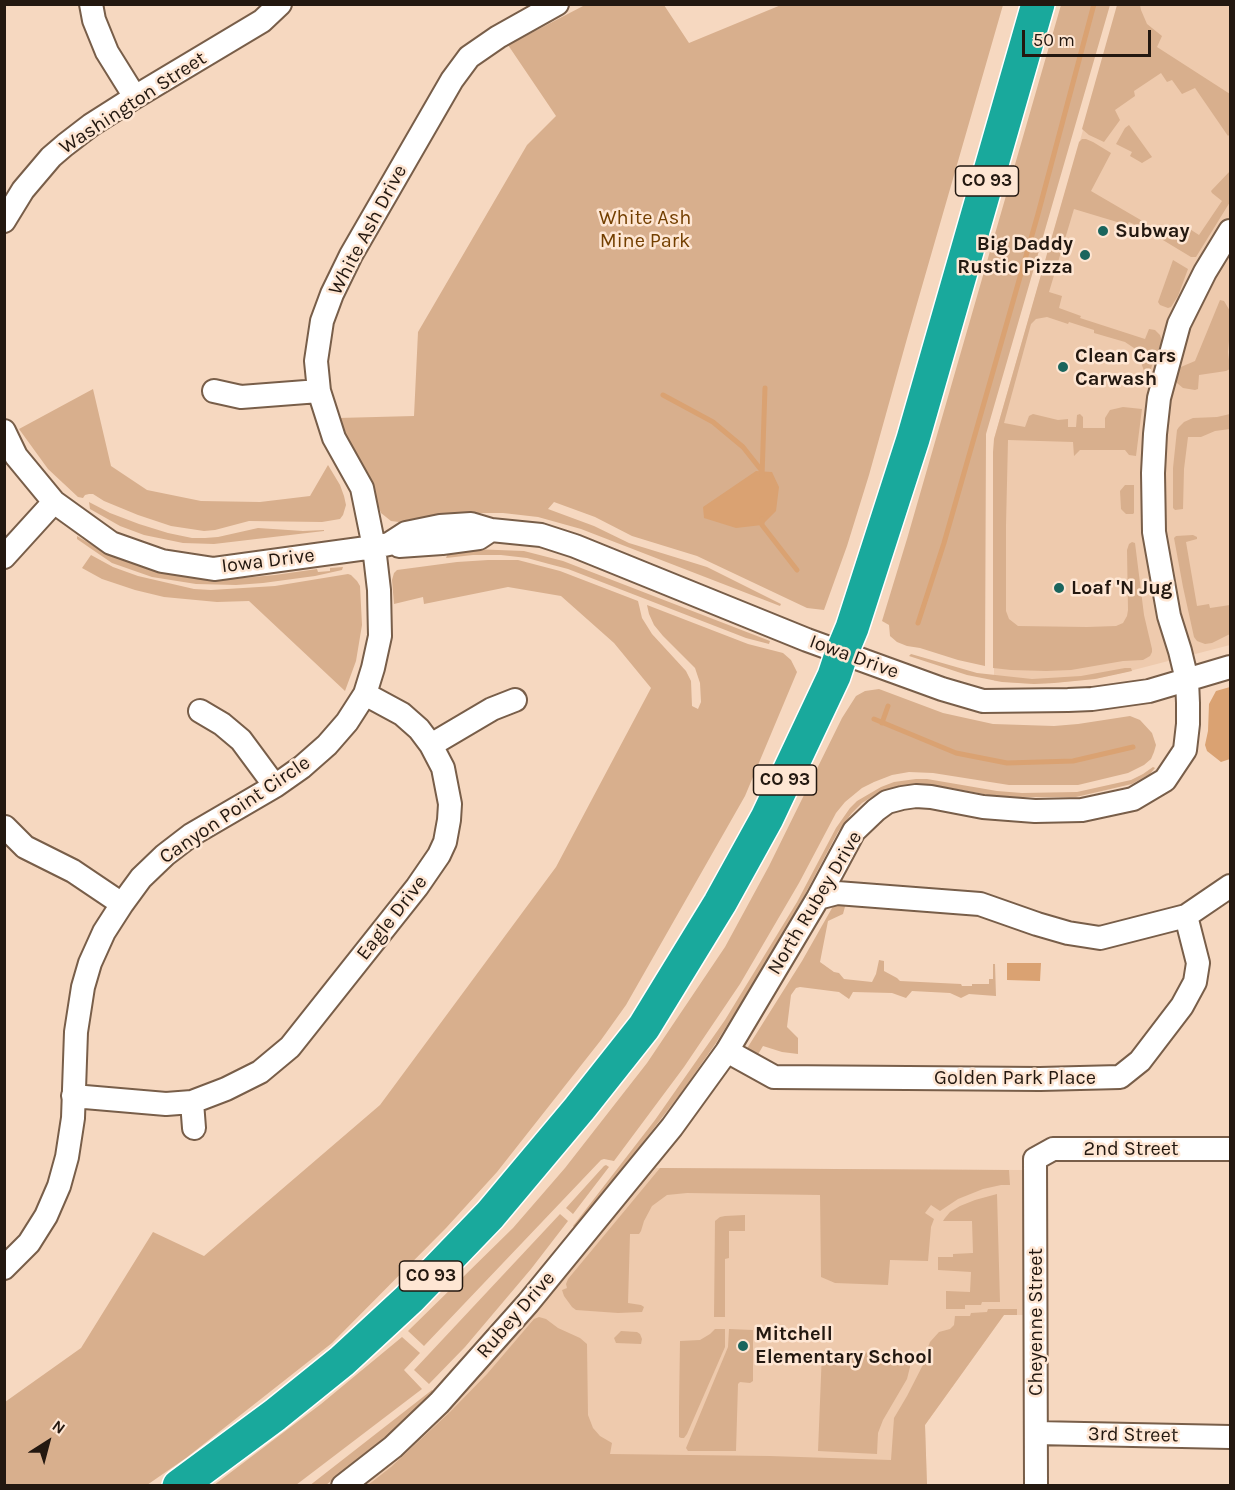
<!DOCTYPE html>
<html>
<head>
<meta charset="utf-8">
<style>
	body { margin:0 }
	#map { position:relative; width:1235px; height:1490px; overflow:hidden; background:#f6d8c0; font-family:Karla,sans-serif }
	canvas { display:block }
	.frame { position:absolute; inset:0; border:6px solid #231810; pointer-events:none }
	.north { position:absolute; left:18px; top:1412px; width:60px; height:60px; -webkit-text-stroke:4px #fee6d3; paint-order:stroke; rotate:36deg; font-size:16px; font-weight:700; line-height:24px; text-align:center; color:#231810 }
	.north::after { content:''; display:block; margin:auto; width:21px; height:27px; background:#231810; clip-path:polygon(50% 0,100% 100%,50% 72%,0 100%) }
	.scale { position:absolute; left:1022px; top:30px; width:129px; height:27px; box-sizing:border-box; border:3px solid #231810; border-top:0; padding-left:8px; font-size:18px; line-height:21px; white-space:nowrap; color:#231810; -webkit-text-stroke:4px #fee6d3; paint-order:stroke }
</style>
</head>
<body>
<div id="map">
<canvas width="1235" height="1490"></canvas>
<div class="frame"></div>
<div class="north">N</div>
<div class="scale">50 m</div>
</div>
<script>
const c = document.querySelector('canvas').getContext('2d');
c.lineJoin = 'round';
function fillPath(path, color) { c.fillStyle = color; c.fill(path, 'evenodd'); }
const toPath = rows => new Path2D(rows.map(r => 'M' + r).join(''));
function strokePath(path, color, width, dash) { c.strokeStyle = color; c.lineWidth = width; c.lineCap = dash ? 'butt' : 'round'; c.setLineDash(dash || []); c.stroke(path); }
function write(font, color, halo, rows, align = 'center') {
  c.font = font + ' Karla,sans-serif'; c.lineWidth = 5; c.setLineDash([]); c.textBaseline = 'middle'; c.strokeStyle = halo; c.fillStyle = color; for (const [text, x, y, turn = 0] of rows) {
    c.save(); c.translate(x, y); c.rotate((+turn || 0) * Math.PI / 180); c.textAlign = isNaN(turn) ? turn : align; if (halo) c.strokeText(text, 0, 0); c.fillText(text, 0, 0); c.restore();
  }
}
const built = toPath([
	[1119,5,1230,5,1230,645,1122,673,1095,679,1054,683,1034,684,994,681,994,439],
	[656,1168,1023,1170,1027,1315,1004,1315,925,1425,927,1485,361,1486,446,1411,481,1373]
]);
const green = toPath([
	[585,5,664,5,689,43,781,5,1003,5,908,335,869,475,847,546,824,610,807,608,697,556,632,536,595,517,554,502,548,509,594,526,629,543,707,567,781,604,780,606,581,529,538,517,503,513,472,513,399,522,391,521,381,513,365,472,346,438,338,418,414,416,418,332,527,145,556,116,508,45],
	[1061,5,1110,5,986,434,985,666,958,660,920,648,907,646,897,642,890,636,889,625,882,621,907,539],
	[1117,5,1140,5,1141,10,1147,24,1162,36,1157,47,1230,94,1230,134,1228,136,1195,88,1182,94,1172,80,1167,82,1161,73,1134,91,1135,96,1115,110,1120,120,1104,142,1089,135,1082,129],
	[1129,125,1152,157,1142,163,1130,156,1132,152,1116,144,1125,128],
	[1082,139,1086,139,1093,142,1111,153,1091,191,1175,240,1185,226,1199,235,1222,201,1212,193,1211,191,1230,171,1230,202,1196,257,1191,257,1148,231,1129,222,1127,225,1074,209,1049,292,1062,296,1059,308,1081,316,1080,318,1145,339,1149,329,1155,330,1160,335,1162,341,1152,365,1148,382,1138,354,1134,348,1125,342,1094,333,1094,330,1069,322,1068,324,1047,317,1036,319,1031,324,1004,423,1025,427,1029,416,1033,414,1058,420,1068,419,1068,427,1076,427,1077,415,1080,414,1083,417,1083,428,1105,428,1105,418,1110,410,1123,407,1142,409,1136,456,1129,455,1125,450,1080,450,1074,456,1073,442,1008,440,1006,525,1006,611,1009,619,1018,626,1087,627,1116,626,1123,623,1127,616,1128,610,1127,550,1129,544,1132,542,1135,543,1144,615,1152,649,1152,652,1150,656,1143,660,1123,661,1071,670,1046,671,1011,670,993,668,993,452,994,439,1079,142],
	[1173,260,1188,269,1178,296,1171,307,1168,308,1160,305,1158,302],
	[1220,300,1224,301,1230,311,1230,329,1228,352,1230,369,1226,371,1199,375,1198,389,1195,390,1183,388,1177,383,1175,376,1176,369,1195,361],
	[93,389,111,466,147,490,201,501,260,502,310,496,328,465,340,485,344,496,346,505,343,515,340,519,322,522,249,521,215,530,204,531,171,526,138,515,104,501,93,494,89,494,85,495,83,498,78,497,48,469,19,429],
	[1230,414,1230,429,1215,431,1201,437,1188,437,1184,469,1183,509,1175,510,1173,508,1173,468,1177,430,1179,427,1184,422,1193,418,1217,417],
	[1125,485,1134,485,1134,513,1133,514,1126,514,1121,509,1120,491],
	[89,502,110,513,139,524,168,533,192,538,205,538,218,537,258,528,303,531,324,530,324,531,214,544,183,543,144,535,120,526,90,509],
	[1193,535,1197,537,1197,539,1186,542,1197,606,1209,604,1210,608,1230,605,1229,600,1230,600,1230,634,1212,643,1205,644,1197,641,1194,637,1183,587,1174,538,1176,536],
	[77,536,99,549,136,565,180,576,202,579,231,579,275,575,317,569,318,572,330,571,330,568,343,567,342,570,315,576,263,583,236,585,196,584,152,577,112,563,90,548,77,539],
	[472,549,524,551,563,561,770,641,769,644,746,638,568,569,549,564,527,558,501,555,473,555,446,558,448,553],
	[91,555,113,567,138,576,194,589,211,590,275,586,348,574,351,575,357,581,360,586,362,625,356,661,345,691,249,601,217,602,164,597,135,590,102,579,82,568],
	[488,560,518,560,560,571,638,601,642,618,652,634,686,671,691,681,692,706,698,709,701,702,700,683,695,668,663,636,654,625,649,614,647,605,748,644,783,653,791,660,797,672,745,796,626,1005,601,1040,497,1172,446,1228,332,1343,186,1458,147,1485,5,1485,5,1402,81,1348,153,1232,204,1256,380,1105,556,867,651,688,614,643,561,596,508,587,424,604,423,597,394,604,392,580,394,573,397,570,457,562],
	[911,654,977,673,1032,679,1081,676,1125,668,1131,668,1132,671,1095,679,1054,683,1034,684,1002,682,967,675,909,656],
	[879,689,943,713,993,724,1054,726,1078,724,1130,716,1140,720,1152,733,1156,745,1154,752,1151,759,1144,765,1128,773,1078,785,1009,785,933,773,909,772,892,775,874,782,862,788,845,802,836,813,799,883,740,984,684,1067,614,1161,604,1159,601,1160,424,1346,408,1331,513,1228,565,1168,647,1063,725,947,769,866,842,718,856,696,865,691],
	[1153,767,1155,768,1150,774,1132,784,1076,797,1019,797,995,796,928,784,917,784,888,789,875,795,862,803,852,813,838,832,784,934,716,1043,681,1093,624,1167,575,1228,573,1226,655,1120,725,1020,797,902,836,828,850,808,857,801,881,787,894,782,916,779,927,779,997,791,1022,793,1077,792,1131,780,1143,774],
	[836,901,846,903,843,914,828,921,820,962,834,972,839,973,844,979,872,982,876,974,879,960,884,961,884,971,897,978,900,981,961,984,962,986,972,986,972,984,989,984,989,979,993,979,993,964,995,964,996,996,969,994,961,998,950,993,912,991,906,998,892,993,853,992,849,999,839,992,800,987,796,988,791,995,787,1027,798,1038,798,1054,782,1052,763,1046,757,1056,746,1050,802,961],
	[606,1165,609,1167,573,1214,566,1208,604,1166],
	[660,1168,1009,1170,1010,1185,1001,1185,983,1189,958,1199,940,1211,931,1205,925,1213,934,1219,931,1227,928,1261,890,1260,888,1285,835,1283,821,1277,820,1195,687,1193,667,1195,652,1206,644,1221,641,1231,639,1234,630,1234,628,1303,641,1305,644,1307,642,1312,618,1313,576,1310,572,1307,564,1296,562,1290,567,1288,566,1284,568,1279],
	[997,1194,1000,1302,982,1302,981,1305,965,1305,965,1309,946,1309,946,1291,970,1292,971,1272,938,1270,938,1257,953,1257,953,1254,973,1253,972,1221,943,1221,945,1218,950,1212,960,1206,975,1200],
	[560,1214,568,1221,531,1269,465,1347,429,1384,414,1370],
	[745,1215,745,1231,729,1231,729,1258,725,1259,725,1317,714,1317,715,1221,720,1217,725,1216],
	[988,1309,1017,1309,1017,1315,1004,1315,925,1425,927,1485,368,1485,391,1467,450,1412,487,1374,534,1319,539,1317,546,1319,558,1328,580,1338,587,1344,588,1415,593,1428,600,1436,612,1443,610,1454,770,1456,891,1460,894,1418,907,1396,928,1355,926,1352,930,1342,939,1332,950,1329,954,1325,955,1316,970,1316,971,1313,987,1312],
	[715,1329,725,1329,725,1347,687,1434,684,1438,681,1438,679,1437,679,1408,680,1341,700,1340,710,1334],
	[729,1329,753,1330,753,1381,750,1383,740,1382,738,1384,736,1451,688,1451,686,1448,728,1347],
	[621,1331,637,1332,640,1334,642,1339,641,1344,616,1343,614,1338],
	[402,1337,420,1353,404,1370,422,1389,296,1485,214,1485,321,1404],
	[822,1352,910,1353,910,1367,907,1379,883,1420,878,1433,877,1454,818,1451],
	[432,1390,433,1391,424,1402,377,1445,326,1485,309,1486]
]);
const water = toPath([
	[756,471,772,472,779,487,776,511,762,525,736,528,704,518,703,507],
	[1230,687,1230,759,1221,762,1207,751,1205,745,1208,731,1209,704,1216,691],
	[1007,963,1041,963,1040,981,1007,980]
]);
const stream = toPath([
	[663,395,713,422,743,447,762,471],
	[762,476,765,388],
	[762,519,762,525,797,570],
	[918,623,944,543,1038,214,1094,4],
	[874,719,956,753,1007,763,1073,761,1133,747],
	[882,723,888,706]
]);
const minor = toPath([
	[91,4,94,20,107,52,135,97],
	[4,221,23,190,51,157,65,145,91,125,135,97,262,21,280,4],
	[214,391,241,397,319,391],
	[4,431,16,456,54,502,111,543,162,561,214,569,374,547,389,544,406,533,440,526,471,524,491,530,541,535,575,546,807,640,942,689,983,701,1068,700,1092,699,1149,691,1230,667],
	[399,546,442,543,479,538,491,530],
	[4,557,54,502],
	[200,711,222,724,241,740,275,786],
	[431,745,492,709,515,700],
	[5,827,25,847,73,871,122,904],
	[818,898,837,893,980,904,1037,924,1068,933,1100,938,1186,916,1230,886],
	[727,1051,774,1077,1040,1079,1120,1077,1140,1061,1182,1006,1195,982,1198,963,1186,916],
	[73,1096,166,1104,192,1102,226,1089,260,1072,290,1047,417,887,439,855,445,842,449,820,450,804,443,768,431,745,419,729,402,714,365,694],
	[192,1102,194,1128],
	[4,1268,29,1243,46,1216,59,1186,67,1157,73,1118,76,1032,83,987,90,963,104,932,122,904,141,878,165,855,191,835,275,786,302,767,327,745,347,722,365,694,373,668,380,636,379,590,374,547,362,488,334,438,319,391,316,361,322,321,332,294,351,255,452,80,469,57,498,37,557,4],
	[1036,1433,1230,1437],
	[343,1486,393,1447,439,1403,528,1303,672,1127,727,1051,818,898,854,831,876,810,887,802,902,798,916,796,931,797,983,807,1035,811,1082,810,1133,799,1165,780,1185,750,1188,724,1188,703,1187,680,1180,651,1169,616,1154,532,1153,473,1155,434,1159,398,1179,324,1205,272,1230,231],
	[1036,1486,1035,1159,1053,1149,1230,1149]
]);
const highway = toPath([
	[179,1486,275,1415,342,1361,409,1299,490,1215,579,1109,644,1027,720,903,767,818,834,676,842,652,852,628,913,439,1038,4]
]);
const markers = [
	[1103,231,6,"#1a655d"],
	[1085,255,6,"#1a655d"],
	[1063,367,6,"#1a655d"],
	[1059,588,6,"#1a655d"],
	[743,1346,6,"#1a655d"]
];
const shields = [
	[987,181,63],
	[785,780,63],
	[431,1276,63]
];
const shieldNames = [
	["CO 93",987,181],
	["CO 93",785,780],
	["CO 93",431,1276]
];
const streetNames = [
	["Washington Street",133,103,-33],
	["White Ash Drive",368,230,-62],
	["Iowa Drive",268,561,-7],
	["Iowa Drive",854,657,20],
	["Canyon Point Circle",235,810,-34],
	["North Rubey Drive",815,903,-59],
	["Eagle Drive",392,918,-52],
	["Golden Park Place",1015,1078],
	["2nd Street",1131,1149],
	["Rubey Drive",516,1315,-49],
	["Cheyenne Street",1036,1322,-90],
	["3rd Street",1133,1435,1]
];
const parkNames = [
	["White Ash",645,218],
	["Mine Park",645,241]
];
const poiNames = [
	["Subway",1115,231],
	["Big Daddy",1073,244,"right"],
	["Rustic Pizza",1073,267,"right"],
	["Clean Cars",1075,356],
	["Carwash",1075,379],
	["Loaf 'N Jug",1071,588],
	["Mitchell",755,1334],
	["Elementary School",755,1357]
];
fillPath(built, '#eecaad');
fillPath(green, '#d8af8d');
fillPath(water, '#daa272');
strokePath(stream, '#daa272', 5);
strokePath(minor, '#785e49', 26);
strokePath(highway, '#fff', 36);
strokePath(minor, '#fff', 22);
strokePath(highway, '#19a99c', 33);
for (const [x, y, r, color] of markers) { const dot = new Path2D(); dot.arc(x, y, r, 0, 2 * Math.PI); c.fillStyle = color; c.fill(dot); strokePath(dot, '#fee6d3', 2); }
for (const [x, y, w] of shields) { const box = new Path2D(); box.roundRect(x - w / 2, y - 15, w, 30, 4.5); c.fillStyle = '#fee6d3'; c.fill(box); strokePath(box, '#231810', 1.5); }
write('bold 18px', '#231810', null, shieldNames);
write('20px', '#231810', '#fee6d3', streetNames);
write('20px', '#733f01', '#fee6d3', parkNames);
write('bold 20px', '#231810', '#fee6d3', poiNames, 'left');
</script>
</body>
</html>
